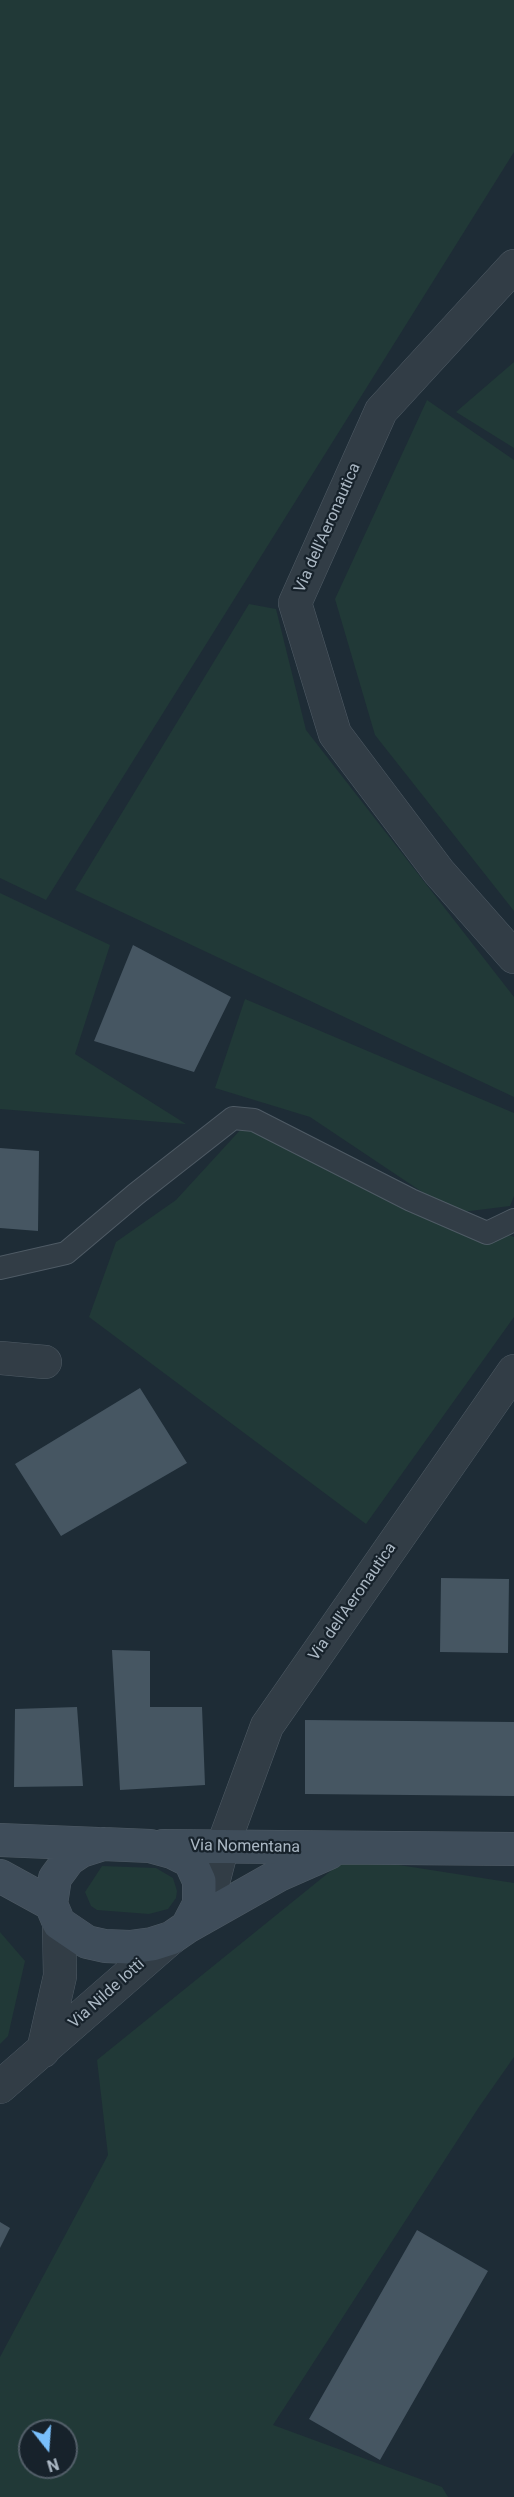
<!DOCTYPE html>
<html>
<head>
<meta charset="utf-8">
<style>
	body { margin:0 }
	#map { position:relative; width:514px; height:2497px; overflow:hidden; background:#1e2c36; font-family:Roboto,sans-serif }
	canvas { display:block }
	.north { position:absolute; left:18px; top:2419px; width:60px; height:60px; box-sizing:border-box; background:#17222b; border:2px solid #525e68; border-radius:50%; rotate:163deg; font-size:16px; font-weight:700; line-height:24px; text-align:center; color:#abb8c4 }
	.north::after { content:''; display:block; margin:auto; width:21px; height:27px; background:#79bffb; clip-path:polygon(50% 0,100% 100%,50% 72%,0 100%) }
</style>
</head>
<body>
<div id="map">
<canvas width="514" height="2497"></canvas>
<div class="north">N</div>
</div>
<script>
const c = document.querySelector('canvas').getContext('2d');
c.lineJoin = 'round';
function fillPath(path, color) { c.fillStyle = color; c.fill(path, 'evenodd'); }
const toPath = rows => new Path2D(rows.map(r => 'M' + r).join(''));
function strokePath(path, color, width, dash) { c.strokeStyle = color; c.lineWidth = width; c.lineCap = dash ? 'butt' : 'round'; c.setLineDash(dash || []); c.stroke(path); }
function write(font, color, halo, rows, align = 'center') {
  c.font = font + ' Roboto,sans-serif'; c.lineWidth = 4.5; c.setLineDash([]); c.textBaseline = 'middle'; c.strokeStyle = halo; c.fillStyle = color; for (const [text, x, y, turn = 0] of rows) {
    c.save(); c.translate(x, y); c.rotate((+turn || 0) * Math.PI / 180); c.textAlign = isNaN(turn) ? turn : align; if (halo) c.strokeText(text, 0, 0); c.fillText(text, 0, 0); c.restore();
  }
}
const green = toPath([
	[0,0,514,0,514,152,46,900,0,878],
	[514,362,514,448,456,412],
	[427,400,514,460,514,911,375,735,335,599],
	[249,604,276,609,306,730,514,997,514,1097,75,890],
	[0,893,110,945,75,1054,186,1124,0,1109],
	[245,999,514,1113,514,1196,510,1206,454,1213,514,1237,514,1317,366,1524,89,1317,116,1242,176,1200,243,1127,449,1210,310,1117,215,1088],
	[348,1857,514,1883,514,2057,479,2107,273,2425,442,2487,448,2497,0,2497,0,2357,108,2155,97,2060],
	[30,2431,66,2431,66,2467,30,2467],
	[102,1866,156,1868,173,1878,177,1891,176,1898,168,1909,149,1914,97,1910,91,1906,85,1892],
	[0,1932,25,1961,8,2036,0,2044]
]);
const building = toPath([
	[133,945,231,997,194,1072,94,1041],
	[0,1148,39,1151,38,1231,0,1228],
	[140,1388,187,1463,61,1536,15,1464],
	[441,1578,509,1579,508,1653,440,1652],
	[112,1650,150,1651,150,1707,202,1707,205,1785,120,1790],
	[77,1707,83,1786,14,1787,15,1709],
	[305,1720,514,1722,514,1796,305,1794],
	[0,2222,10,2228,0,2248],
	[417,2230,488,2271,380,2460,309,2419]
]);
const lane = toPath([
	[0,1268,66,1253,136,1194,233,1118,254,1120,411,1200,487,1233,514,1220]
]);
const street = toPath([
	[514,266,381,411,295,603,335,734,439,872,514,957],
	[0,1358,45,1362],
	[199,1904,214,1879,222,1848,267,1726,514,1371],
	[43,2051,60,1976,59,1923],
	[0,2087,171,1938]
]);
const secondary = toPath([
	[0,1840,98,1844],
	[103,1844,150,1846,172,1852,190,1861,199,1881,199,1904,187,1927,171,1938,152,1944,130,1947,105,1946,87,1942,59,1923,51,1904,55,1878,69,1859,81,1851,103,1844],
	[163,1846,514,1849],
	[0,1876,51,1904],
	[187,1927,279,1875,329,1853]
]);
const streetNames = [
	["Via dell'Aeronautica",328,528,-66],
	["Via dell'Aeronautica",353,1602,-55],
	["Via Nomentana",245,1847,1],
	["Via Nilde Iotti",107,1994,-42]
];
fillPath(green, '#213937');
fillPath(building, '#465662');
strokePath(lane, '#4f5b65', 24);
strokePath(street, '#4f5b65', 34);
strokePath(secondary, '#4f5b65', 34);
strokePath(lane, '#323d46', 22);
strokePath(street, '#323d46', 33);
strokePath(secondary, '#3f4d5a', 33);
write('16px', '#abb8c4', '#17222b', streetNames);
</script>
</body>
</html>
